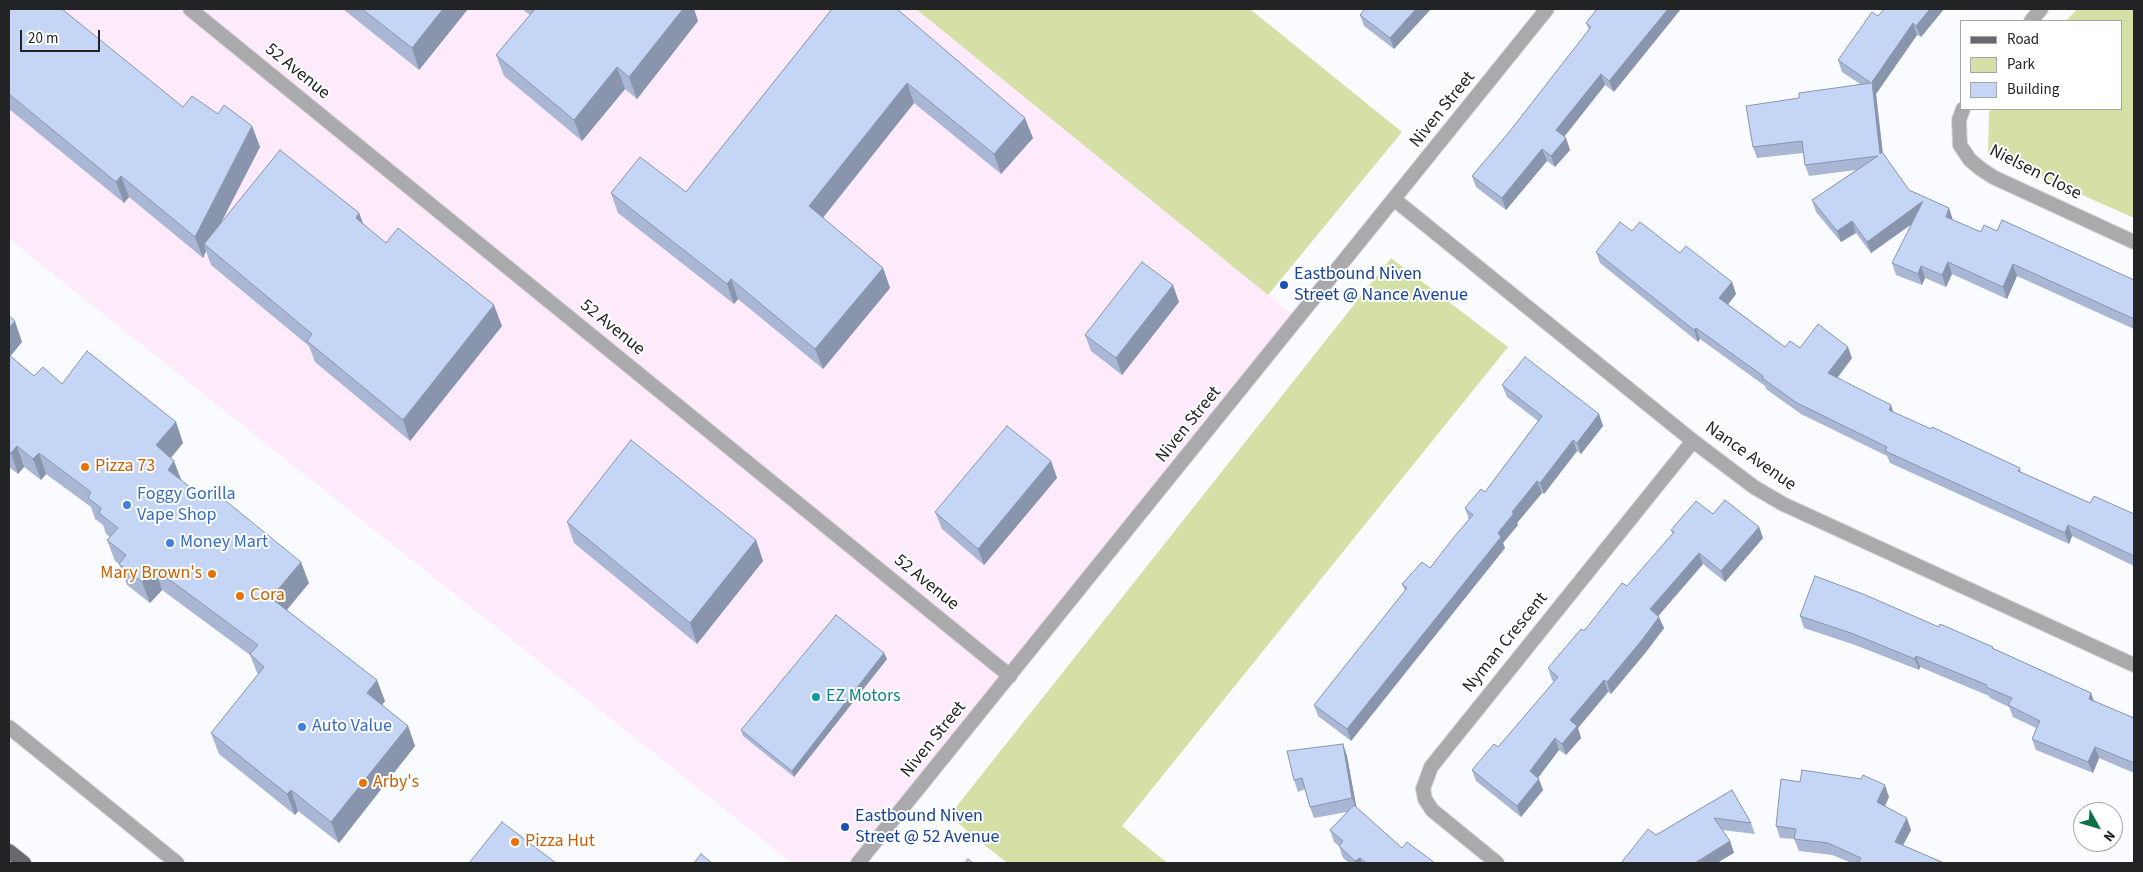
<!DOCTYPE html>
<html>
<head>
<meta charset="utf-8">
<style>
	body { margin:0 }
	#map { position:relative; width:2143px; height:872px; overflow:hidden; background:#f9fbff; font-family:"Source Sans 3",sans-serif }
	canvas { display:block }
	.frame { position:absolute; inset:0; border:10px solid #222325; pointer-events:none }
	.legend { position:absolute; left:1960px; top:20px; width:162px; height:90px; box-sizing:border-box; background:#fff; border:1px solid #a7a7a8; margin:0; padding:6px 9px; list-style:none; font-size:15px; color:#222325 }
	.legend li { display:flex; align-items:center; gap:10px; height:25px }
	.legend b { width:25px; border:1px solid #a7a7a8 }
	.north { position:absolute; left:2073px; top:802px; width:50px; height:50px; box-sizing:border-box; background:#fff; border:1px solid #a7a7a8; border-radius:50%; rotate:129deg; font-size:14px; font-weight:700; line-height:20px; text-align:center; color:#222325 }
	.north::after { content:''; display:block; margin:auto; width:18px; height:22px; background:#0d7046; clip-path:polygon(50% 0,100% 100%,50% 72%,0 100%) }
	.scale { position:absolute; left:20px; top:30px; width:80px; height:22px; box-sizing:border-box; border:2px solid #222325; border-top:0; padding-left:6px; font-size:15px; line-height:18px; white-space:nowrap; color:#222325; -webkit-text-stroke:4px #fff; paint-order:stroke }
</style>
</head>
<body>
<div id="map">
<canvas width="2143" height="872"></canvas>
<div class="frame"></div>
<ul class="legend">
<li><b style="height:6px;background:#68686d"></b>Road</li>
<li><b style="height:14px;background:#d5e0a7"></b>Park</li>
<li><b style="height:14px;background:#c4d5f6"></b>Building</li>
</ul>
<div class="north">N</div>
<div class="scale">20 m</div>
</div>
<script>
const c = document.querySelector('canvas').getContext('2d');
c.lineJoin = 'round';
function fillPath(path, color) { c.fillStyle = color; c.fill(path, 'evenodd'); }
const toPath = rows => new Path2D(rows.map(r => 'M' + r).join(''));
function strokePath(path, color, width, dash) { c.strokeStyle = color; c.lineWidth = width; c.lineCap = dash ? 'butt' : 'round'; c.setLineDash(dash || []); c.stroke(path); }
function write(font, color, halo, rows, align = 'center') {
  c.font = font + ' "Source Sans 3",sans-serif'; c.lineWidth = 4; c.setLineDash([]); c.textBaseline = 'middle'; c.strokeStyle = halo; c.fillStyle = color; for (const [text, x, y, turn = 0] of rows) {
    c.save(); c.translate(x, y); c.rotate((+turn || 0) * Math.PI / 180); c.textAlign = isNaN(turn) ? turn : align; if (halo) c.strokeText(text, 0, 0); c.fillText(text, 0, 0); c.restore();
  }
}
const industrial = toPath([
	[9,9,916,9,1298,319,858,863,792,863,9,239]
]);
const green = toPath([
	[916,9,1250,9,1402,132,1268,295],
	[2077,9,2134,9,2134,218,1988,153,1989,112,1992,109,2122,109,2122,21,2066,21],
	[1391,258,1508,347,1122,826,1167,863,1007,863,949,816]
]);
const minor = toPath([
	[190,9,1010,676],
	[2031,21,2041,9],
	[1963,109,1959,120,1960,145,1970,160,1981,169,1993,177,2134,242],
	[1395,200,1693,441,1754,487,1783,504,2134,665],
	[9,727,177,863],
	[1497,863,1432,810,1425,799,1423,789,1431,767,1693,441]
]);
const tertiary = toPath([
	[858,863,1547,9]
]);
const primary = toPath([
	[9,851,24,863]
]);
const wall = toPath([
	[9,9,183,107,218,114,252,126,260,147,221,222,359,213,363,224,386,243,502,326,410,441,315,362,309,346,211,265,206,251,203,258,129,197,124,203,9,109],
	[343,9,468,9,419,70],
	[522,9,694,9,698,21,637,99,625,89,582,141,504,76,496,55,530,15],
	[832,9,1033,138,1001,174,914,103,823,218,883,268,890,288,823,369,738,299,734,304,618,213,611,193,686,192],
	[1431,9,1394,49,1364,26,1360,15],
	[1597,9,1614,92,1605,85,1564,137,1566,138,1570,150,1555,167,1547,161,1506,210,1476,187,1472,176,1510,131,1589,30,1586,23],
	[1944,9,1921,37,1917,35,1876,94,1883,153,1909,190,1953,220,1981,232,1997,231,2134,280,2134,329,2017,276,2007,299,1952,274,1946,287,1925,278,1922,285,1896,275,1892,263,1912,224,1871,253,1856,233,1841,242,1816,212,1812,200,1856,170,1809,176,1805,165,1803,153,1757,158,1753,147,1799,98,1860,84,1842,72,1838,60,1878,16],
	[1632,231,1680,253,1732,282,1736,294,1728,304,1785,347,1800,348,1852,358,1837,378,1894,413,2020,468,2021,472,2090,503,2134,514,2134,566,2072,536,2069,544,1890,463,1887,456,1801,414,1766,389,1765,386,1700,339,1698,342,1600,263,1596,252],
	[1179,302,1122,375,1091,351,1085,335],
	[9,316,22,342,10,356,34,376,62,384,176,422,183,443,171,458,182,481,309,583,287,610,385,701,382,705,408,726,415,746,339,843,298,811,295,815,219,754,211,733,258,675,250,655,162,590,150,603,127,585,119,564,115,561,107,540,110,537,106,534,103,525,95,519,91,507,46,474,41,480,24,467,18,474,9,467],
	[1502,385,1599,414,1603,426,1581,454,1577,451,1544,494,1542,493,1517,523,1518,525,1503,543,1505,548,1351,741,1318,716,1314,705,1405,591,1402,584,1430,568,1469,520,1465,508,1485,492,1538,421,1507,397],
	[1051,461,1057,478,984,565,942,529,935,512],
	[1713,514,1759,527,1763,538,1725,582,1703,564,1658,616,1664,628,1646,652,1611,694,1608,692,1578,728,1581,738,1566,755,1559,750,1538,778,1543,790,1521,817,1476,781,1472,770,1498,747,1554,682,1552,680,1548,668,1627,586,1673,534,1671,530],
	[567,522,756,540,763,561,697,644,574,543],
	[1800,616,1939,627,1994,649,2091,693,2094,701,2134,718,2134,773,2099,758,2093,773,2036,750,2032,739,2036,728,2013,717,2009,707,1990,698,1989,696,1920,667,1919,670,1855,645,1804,628],
	[884,653,887,659,794,777,743,736,741,730],
	[1343,744,1347,756,1356,807,1402,848,1435,863,1349,863,1343,858,1339,846,1334,842,1330,830,1347,812,1314,818,1310,807,1305,789,1298,792,1294,780],
	[1800,782,1889,797,1885,806,1911,830,1903,845,1944,863,1852,863,1832,855,1799,851,1794,839,1780,838,1776,826],
	[1732,790,1751,823,1755,834,1722,830,1730,841,1734,853,1621,863,1656,835]
]);
const shadedWall = toPath([
	[443,9,468,9,419,70,412,48],
	[683,9,694,9,698,21,637,99,629,77],
	[1416,9,1431,9,1394,49,1390,38],
	[1668,9,1681,9,1614,92,1609,81],
	[1930,9,1944,9,1921,37,1916,26],
	[1913,23,1917,35,1876,94,1884,166,1880,154,1872,82],
	[617,67,625,89,582,141,574,120],
	[1601,74,1605,85,1560,142,1556,130],
	[907,83,914,103,816,226,809,206],
	[1025,118,1033,138,1001,174,994,154],
	[252,126,260,147,208,248,204,244,206,251,203,258,195,237],
	[1566,138,1570,150,1555,167,1551,156],
	[1542,149,1547,161,1506,210,1502,198],
	[121,176,129,197,124,203,116,182],
	[1923,201,1927,213,1871,253,1867,242],
	[1949,208,1953,220,1946,217],
	[359,213,367,234,356,218],
	[1852,221,1856,233,1841,242,1837,231],
	[1948,262,1952,274,1946,287,1942,275],
	[2013,264,2017,276,2007,299,2003,287],
	[1921,266,1925,278,1922,285,1918,274],
	[883,268,890,288,823,369,815,349],
	[731,279,738,299,734,304,727,284],
	[1732,282,1736,294,1724,310,1719,298],
	[1173,285,1179,302,1122,375,1116,358],
	[494,305,502,326,410,441,403,420],
	[15,321,22,342,9,358,9,328],
	[1696,328,1700,339,1698,342,1694,330],
	[1848,347,1852,358,1832,385,1828,373],
	[1891,405,1895,417,1889,410],
	[1599,414,1603,426,1581,454,1577,443],
	[176,422,183,443,164,466,156,445],
	[1573,440,1577,451,1544,494,1540,483],
	[17,446,24,467,18,474,11,453],
	[39,453,46,474,41,480,33,459],
	[174,461,182,482,168,470],
	[1051,461,1057,478,984,565,978,549],
	[1537,481,1542,493,1517,523,1518,525,1503,543,1505,548,1351,741,1347,729,1512,512],
	[2068,525,2072,536,2069,544,2065,533],
	[1759,527,1763,538,1725,582,1721,571],
	[756,540,763,561,697,644,690,623],
	[1699,553,1703,564,1654,621,1650,609],
	[301,562,309,583,279,619,271,598],
	[155,569,162,590,150,603,142,582],
	[1659,617,1664,628,1646,652,1611,694,1607,682],
	[884,653,887,659,794,777,792,771],
	[1916,656,1920,667,1919,670,1915,659],
	[377,680,385,701,375,714,367,693],
	[1604,680,1608,692,1578,728,1581,738,1566,755,1562,744,1570,720],
	[2091,693,2095,705,2089,699],
	[408,726,415,746,339,843,331,822],
	[1555,738,1559,750,1534,783,1530,771],
	[1343,744,1347,756,1357,810,1352,798],
	[2095,747,2099,758,2093,773,2088,762],
	[1539,779,1543,790,1521,817,1517,806],
	[1885,785,1889,797,1881,814,1877,802],
	[291,790,298,811,295,815,287,794],
	[1907,818,1911,830,1899,853,1895,842],
	[1730,841,1734,853,1717,863,1695,863],
	[1360,858,1362,863,1356,863,1355,861]
]);
const building = toPath([
	[9,9,62,9,183,107,192,96,218,114,224,105,252,126,195,237,121,176,116,182,9,94,9,9],
	[362,9,443,9,412,48,362,9],
	[535,9,683,9,629,77,617,67,574,120,496,55,535,9],
	[832,9,897,9,1025,118,994,154,907,83,809,206,883,268,815,349,731,279,727,284,611,193,640,157,686,192,832,9],
	[1365,9,1416,9,1390,38,1360,15,1365,9],
	[1597,9,1668,9,1609,81,1601,74,1556,130,1566,138,1551,156,1542,149,1502,198,1472,176,1510,131,1591,27,1586,23,1597,9],
	[1884,9,1930,9,1916,26,1913,23,1872,82,1880,154,1882,152,1909,190,1949,208,1946,217,1981,232,1984,225,1997,231,2002,220,2134,280,2134,319,2013,264,2003,287,1948,262,1942,275,1921,266,1918,274,1892,263,1923,201,1867,242,1852,221,1837,231,1812,200,1878,156,1805,165,1802,141,1753,147,1746,106,1799,98,1799,93,1871,83,1838,60,1872,12,1878,16,1884,9],
	[280,150,359,213,356,218,386,243,398,228,494,305,403,420,307,341,312,334,204,244,280,150],
	[1620,222,1632,231,1640,222,1680,253,1686,246,1732,282,1719,298,1785,347,1790,341,1800,348,1818,324,1848,347,1828,373,1891,405,1889,410,1931,429,1932,427,2020,468,2018,471,2090,503,2094,496,2134,514,2134,556,2068,525,2065,533,1885,451,1887,447,1797,403,1762,378,1763,376,1696,328,1694,330,1596,252,1620,222],
	[1142,262,1173,285,1116,358,1085,335,1142,262],
	[9,316,15,321,9,328,9,316],
	[87,351,176,422,156,445,174,461,168,470,208,501,216,493,301,562,271,598,377,680,367,693,408,726,331,822,291,790,287,794,211,733,264,667,250,654,258,645,155,569,142,582,119,564,126,555,107,540,118,528,99,513,101,508,88,498,91,492,39,453,33,459,17,446,11,453,9,452,9,355,34,376,43,367,62,384,87,351],
	[1525,357,1599,414,1577,443,1573,440,1540,483,1537,481,1512,512,1514,513,1498,533,1501,537,1347,729,1314,705,1407,588,1402,584,1422,562,1430,568,1454,537,1473,515,1465,508,1481,489,1485,492,1542,416,1502,385,1525,357],
	[1007,426,1051,461,978,549,935,512,1007,426],
	[631,440,756,540,690,623,567,522,631,440],
	[1725,500,1759,527,1721,571,1699,553,1650,609,1659,617,1642,640,1607,682,1604,680,1570,720,1577,726,1562,744,1555,738,1530,771,1539,779,1517,806,1472,770,1494,744,1498,747,1558,677,1548,668,1581,629,1584,631,1622,583,1627,586,1674,532,1671,530,1696,501,1713,514,1725,500],
	[1815,576,1863,594,1939,627,1940,624,1993,647,1992,648,2091,693,2089,699,2134,718,2134,763,2095,747,2088,762,2032,739,2040,721,2008,705,2012,698,1986,687,1987,685,1916,656,1915,659,1851,633,1800,616,1815,576],
	[836,615,884,653,792,771,741,730,836,615],
	[1343,744,1352,798,1310,807,1302,778,1294,780,1287,751,1343,744],
	[1802,770,1861,779,1863,775,1885,785,1877,802,1907,818,1895,842,1944,863,1858,863,1861,858,1828,843,1794,839,1796,829,1776,826,1781,779,1800,782,1802,770],
	[1732,790,1751,823,1714,818,1730,841,1695,863,1621,863,1648,829,1656,835,1732,790],
	[1354,805,1402,848,1407,842,1435,863,1366,863,1360,858,1355,861,1339,846,1343,841,1330,830,1354,805],
	[502,822,556,863,469,863,502,822],
	[701,854,712,863,694,863,701,854],
	[968,859,973,863,965,863,968,859]
]);
const markers = [
	[1284,285,5,"#1a4fb4"],
	[85,467,5,"#e8710a"],
	[127,505,5,"#3f7fe0"],
	[170,543,5,"#3f7fe0"],
	[212,574,5,"#e8710a"],
	[240,596,5,"#e8710a"],
	[816,697,5,"#0f9aa8"],
	[302,727,5,"#3f7fe0"],
	[363,783,5,"#e8710a"],
	[845,827,5,"#1a4fb4"],
	[515,842,5,"#e8710a"]
];
const streetNames = [
	["52 Avenue",297,72,39],
	["Niven Street",1443,110,-51],
	["Nielsen Close",2035,173,27],
	["52 Avenue",612,328,39],
	["Niven Street",1189,425,-51],
	["Nance Avenue",1750,457,35],
	["52 Avenue",926,583,39],
	["Nyman Crescent",1506,643,-51],
	["Niven Street",934,740,-51]
];
const transitNames = [
	["Eastbound Niven",1294,275],
	["Street @ Nance Avenue",1294,296],
	["Eastbound Niven",855,817],
	["Street @ 52 Avenue",855,838]
];
const foodNames = [
	["Pizza 73",95,467],
	["Mary Brown's",202,574,"right"],
	["Cora",250,596],
	["Arby's",373,783],
	["Pizza Hut",525,842]
];
const shopNames = [
	["Foggy Gorilla",137,495],
	["Vape Shop",137,516],
	["Money Mart",180,543],
	["Auto Value",312,727]
];
const cultureNames = [
	["EZ Motors",826,697]
];
fillPath(industrial, '#fdebfc');
fillPath(green, '#d5e0a7');
strokePath(minor, '#d7d8dc', 16);
strokePath(tertiary, '#d7d8dc', 16);
strokePath(primary, '#d7d8dc', 16);
strokePath(minor, '#aaaaad', 14);
strokePath(tertiary, '#aaaaad', 14);
strokePath(primary, '#68686d', 14);
fillPath(wall, '#a9b7d4');
fillPath(shadedWall, '#8995ac');
fillPath(building, '#c4d5f6');
strokePath(building, '#8995ac', 1);
for (const [x, y, r, color] of markers) { const dot = new Path2D(); dot.arc(x, y, r, 0, 2 * Math.PI); c.fillStyle = color; c.fill(dot); strokePath(dot, '#fff', 2); }
write('18px', '#222325', '#fff', streetNames);
write('18px', '#164399', '#fff', transitNames, 'left');
write('18px', '#c56008', '#fff', foodNames, 'left');
write('18px', '#366cbe', '#fff', shopNames, 'left');
write('18px', '#0d838f', '#fff', cultureNames, 'left');
</script>
</body>
</html>
